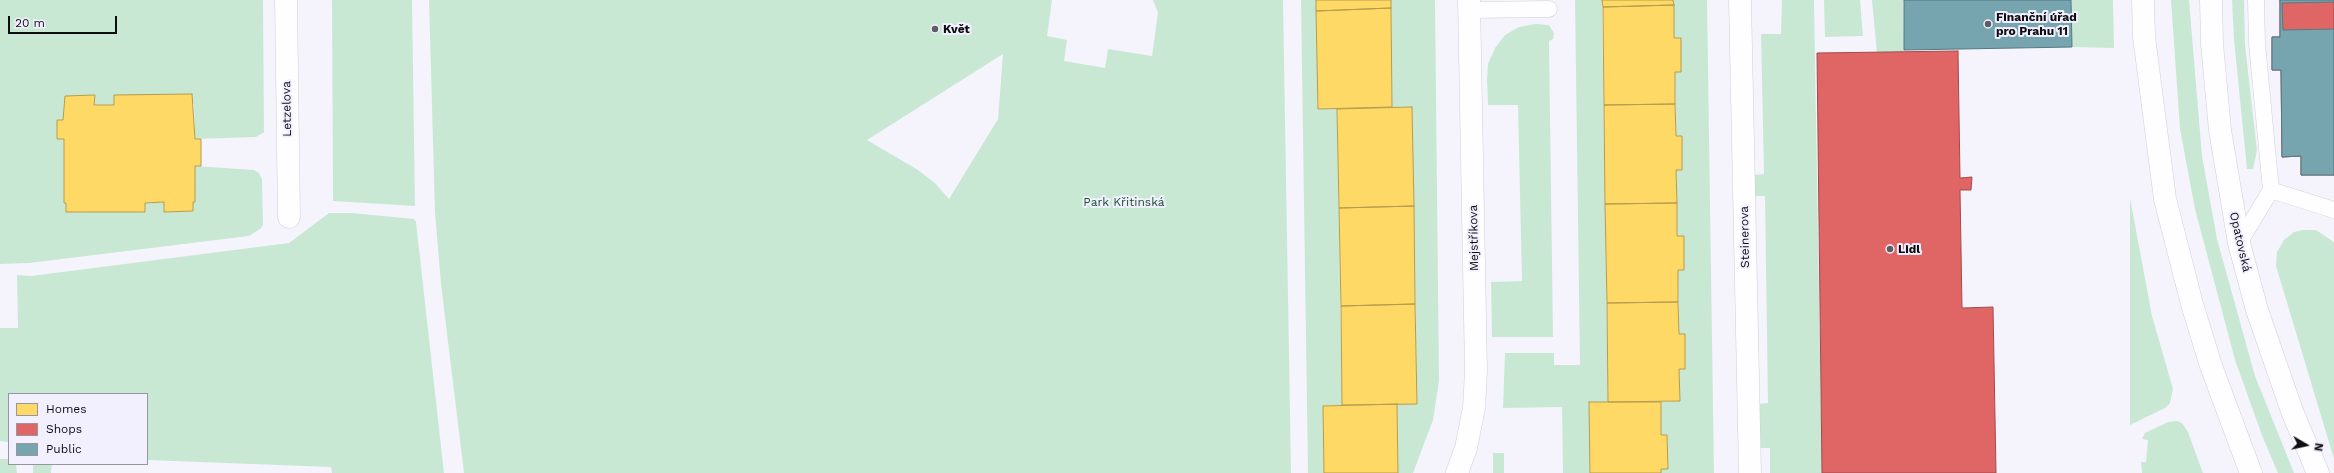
<!DOCTYPE html>
<html>
<head>
<meta charset="utf-8">
<style>
	body { margin:0 }
	#map { position:relative; width:2334px; height:473px; overflow:hidden; background:#f5f4fc; font-family:"Work Sans",sans-serif }
	canvas { display:block }
	.legend { position:absolute; left:8px; top:393px; width:140px; height:72px; box-sizing:border-box; background:#f2f0ff; border:1px solid #9695a0; margin:0; padding:5px 7px; list-style:none; font-size:12px; color:#0d0c11 }
	.legend li { display:flex; align-items:center; gap:8px; height:20px }
	.legend b { width:20px; border:1px solid #9695a0 }
	.north { position:absolute; left:2286px; top:425px; width:40px; height:40px; -webkit-text-stroke:3px #f2f0ff; paint-order:stroke; rotate:99deg; font-size:11px; font-weight:700; line-height:16px; text-align:center; color:#0d0c11 }
	.north::after { content:''; display:block; margin:auto; width:14px; height:18px; background:#0d0c11; clip-path:polygon(50% 0,100% 100%,50% 72%,0 100%) }
	.scale { position:absolute; left:8px; top:16px; width:109px; height:18px; box-sizing:border-box; border:2px solid #0d0c11; border-top:0; padding-left:5px; font-size:12px; line-height:14px; white-space:nowrap; color:#0d0c11; -webkit-text-stroke:3px #f2f0ff; paint-order:stroke }
</style>
</head>
<body>
<div id="map">
<canvas width="2334" height="473"></canvas>
<ul class="legend">
<li><b style="height:11px;background:#ffd966"></b>Homes</li>
<li><b style="height:11px;background:#e06666"></b>Shops</li>
<li><b style="height:11px;background:#76a5af"></b>Public</li>
</ul>
<div class="north">N</div>
<div class="scale">20 m</div>
</div>
<script>
const c = document.querySelector('canvas').getContext('2d');
c.lineJoin = 'round';
function fillPath(path, color) { c.fillStyle = color; c.fill(path, 'evenodd'); }
const toPath = rows => new Path2D(rows.map(r => 'M' + r).join(''));
function strokePath(path, color, width, dash) { c.strokeStyle = color; c.lineWidth = width; c.lineCap = dash ? 'butt' : 'round'; c.setLineDash(dash || []); c.stroke(path); }
function write(font, color, halo, rows, align = 'center') {
  c.font = font + ' "Work Sans",sans-serif'; c.lineWidth = 4; c.setLineDash([]); c.textBaseline = 'middle'; c.strokeStyle = halo; c.fillStyle = color; for (const [text, x, y, turn = 0] of rows) {
    c.save(); c.translate(x, y); c.rotate((+turn || 0) * Math.PI / 180); c.textAlign = isNaN(turn) ? turn : align; if (halo) c.strokeText(text, 0, 0); c.fillText(text, 0, 0); c.restore();
  }
}
const green = toPath([
	[0,0,263,0,264,132,256,137,195,139,194,104,114,95,114,105,94,105,94,95,65,96,63,120,57,120,57,139,64,139,64,203,66,203,66,212,145,212,145,203,164,202,164,212,193,211,193,202,195,202,195,166,254,170,259,173,262,179,263,225,260,229,249,236,29,263,0,264],
	[332,0,412,0,415,206,333,201],
	[429,0,1052,0,1047,36,1067,40,1064,61,1105,68,1108,49,1152,56,1158,13,1153,0,1283,0,1291,473,464,473,441,284,435,213],
	[1003,54,998,119,949,199,935,183,918,170,867,140],
	[1301,0,1316,0,1318,109,1337,109,1342,405,1323,406,1324,473,1308,473],
	[1391,0,1435,0,1439,381,1433,420,1413,473,1398,473,1397,404,1417,403,1412,107,1392,107],
	[1575,0,1602,0,1608,402,1589,402,1590,473,1563,473,1562,407,1503,408,1505,353,1554,353,1554,365,1580,365],
	[1673,0,1707,0,1714,473,1661,473,1661,469,1668,469,1667,435,1661,435,1661,402,1680,401,1679,369,1685,368,1685,334,1679,334,1678,270,1684,270,1684,236,1677,236,1676,170,1682,170,1682,136,1676,136,1675,72,1681,71,1681,38,1674,38],
	[1782,0,1814,0,1822,473,1770,473,1770,448,1758,448,1757,404,1768,403,1765,196,1755,196,1754,175,1764,174,1761,34,1781,34],
	[1824,0,1860,0,1863,36,1825,37],
	[1872,0,1903,0,1904,52,1877,53],
	[2071,0,2113,0,2114,48,2072,47],
	[2171,0,2189,0,2202,156,2217,239,2255,376,2294,473,2278,473,2263,438,2235,360,2195,209,2180,129],
	[2232,0,2244,0,2245,45,2257,150,2253,169,2247,169,2234,40],
	[1535,24,1549,25,1554,33,1553,39,1549,41,1553,337,1492,337,1491,282,1522,281,1518,105,1488,105,1487,80,1488,64,1495,48,1505,35,1519,27],
	[2130,198,2152,316,2173,389,2170,403,2165,408,2130,425],
	[329,213,352,213,414,219,416,222,444,473,332,473,331,467,147,460,147,394,9,394,9,442,0,441,0,328,18,328,17,275,31,276,289,243],
	[2303,230,2316,230,2334,242,2334,459,2276,266,2277,252,2284,240,2294,232],
	[2177,421,2182,423,2188,432,2203,473,2142,473,2141,462,2146,462,2148,440,2142,439,2145,433,2168,422],
	[1493,453,1504,453,1504,473,1493,473],
	[0,459,9,459,9,464,16,464,17,473,0,473],
	[33,464,52,464,51,473,33,473]
]);
const homes = toPath([
	[1316,0,1391,0,1391,8,1316,11,1316,0],
	[1602,0,1673,0,1674,5,1603,7,1602,0],
	[1674,5,1674,38,1681,38,1681,72,1675,72,1675,104,1604,105,1603,7,1674,5],
	[1391,8,1392,107,1318,109,1316,11,1391,8],
	[192,94,195,139,201,139,201,166,195,166,195,202,193,202,193,211,164,212,164,202,145,203,145,212,66,212,66,203,64,203,64,139,57,139,57,120,63,120,65,96,95,95,94,105,114,105,114,95,192,94],
	[1675,104,1676,136,1682,136,1682,170,1676,170,1677,203,1605,204,1604,105,1675,104],
	[1412,107,1414,206,1339,208,1337,109,1412,107],
	[1677,203,1677,236,1684,236,1684,270,1678,270,1678,302,1607,303,1605,204,1677,203],
	[1414,206,1415,304,1341,306,1339,208,1414,206],
	[1678,302,1679,334,1685,334,1685,369,1679,369,1680,401,1608,402,1607,303,1678,302],
	[1415,304,1417,404,1342,405,1341,306,1415,304],
	[1589,402,1661,402,1661,435,1667,435,1668,469,1661,469,1661,473,1590,473,1589,402],
	[1397,404,1398,473,1324,473,1323,406,1397,404]
]);
const shops = toPath([
	[2280,0,2334,0,2334,175,2301,175,2301,156,2282,157,2281,70,2272,70,2272,37,2280,37,2280,0],
	[1958,51,1960,178,1972,177,1971,190,1960,190,1962,308,1993,307,1996,473,1822,473,1817,53,1958,51]
]);
const public = toPath([
	[1904,0,2071,0,2072,47,1904,50,1904,0],
	[2280,0,2334,0,2334,2,2282,3,2283,30,2334,29,2334,175,2301,175,2301,156,2282,157,2281,70,2272,70,2272,37,2280,37,2280,0]
]);
const lane = toPath([
	[1469,10,1549,9],
	[2271,190,2334,210],
	[2239,243,2271,190,2257,44,2256,0]
]);
const street = toPath([
	[286,0,289,217],
	[1740,0,1750,473],
	[1457,473,1466,448,1474,408,1476,371,1469,0]
]);
const secondary = toPath([
	[2143,0,2144,37,2165,199,2192,304,2211,366,2251,473],
	[2211,0,2212,44,2220,130,2239,243,2257,310,2292,411,2318,473]
]);
const markers = [
	[1988,24,4,"#5e5d63"],
	[935,29,4,"#5e5d63"],
	[1890,249,4,"#5e5d63"]
];
const poiNames = [
	["Finanční úřad",1996,17],
	["pro Prahu 11",1996,31],
	["Květ",943,29],
	["Lidl",1898,249]
];
const streetNames = [
	["Letzelova",287,109,-91],
	["Steinerova",1745,237,-91],
	["Mejstříkova",1474,238,-91],
	["Opatovská",2240,242,77]
];
const parkNames = [
	["Park Křitinská",1124,202]
];
fillPath(green, '#c9e8d4');
fillPath(homes, '#ffd966');
strokePath(homes, '#b69c4c', 1);
fillPath(shops, '#e06666');
strokePath(shops, '#a14b4c', 1);
fillPath(public, '#76a5af');
strokePath(public, '#567780', 1);
strokePath(lane, '#cfcfd5', 17);
strokePath(street, '#cfcfd5', 23);
strokePath(secondary, '#cfcfd5', 23);
strokePath(lane, '#fefdff', 16);
strokePath(street, '#fefdff', 22);
strokePath(secondary, '#fefdff', 22);
for (const [x, y, r, color] of markers) { const dot = new Path2D(); dot.arc(x, y, r, 0, 2 * Math.PI); c.fillStyle = color; c.fill(dot); strokePath(dot, '#f2f0ff', 1.5); }
write('bold 12px', '#0d0c11', '#f2f0ff', poiNames, 'left');
write('12px', '#0d0c11', '#f2f0ff', streetNames);
write('12px', '#17512c', '#f2f0ff', parkNames);
</script>
</body>
</html>
